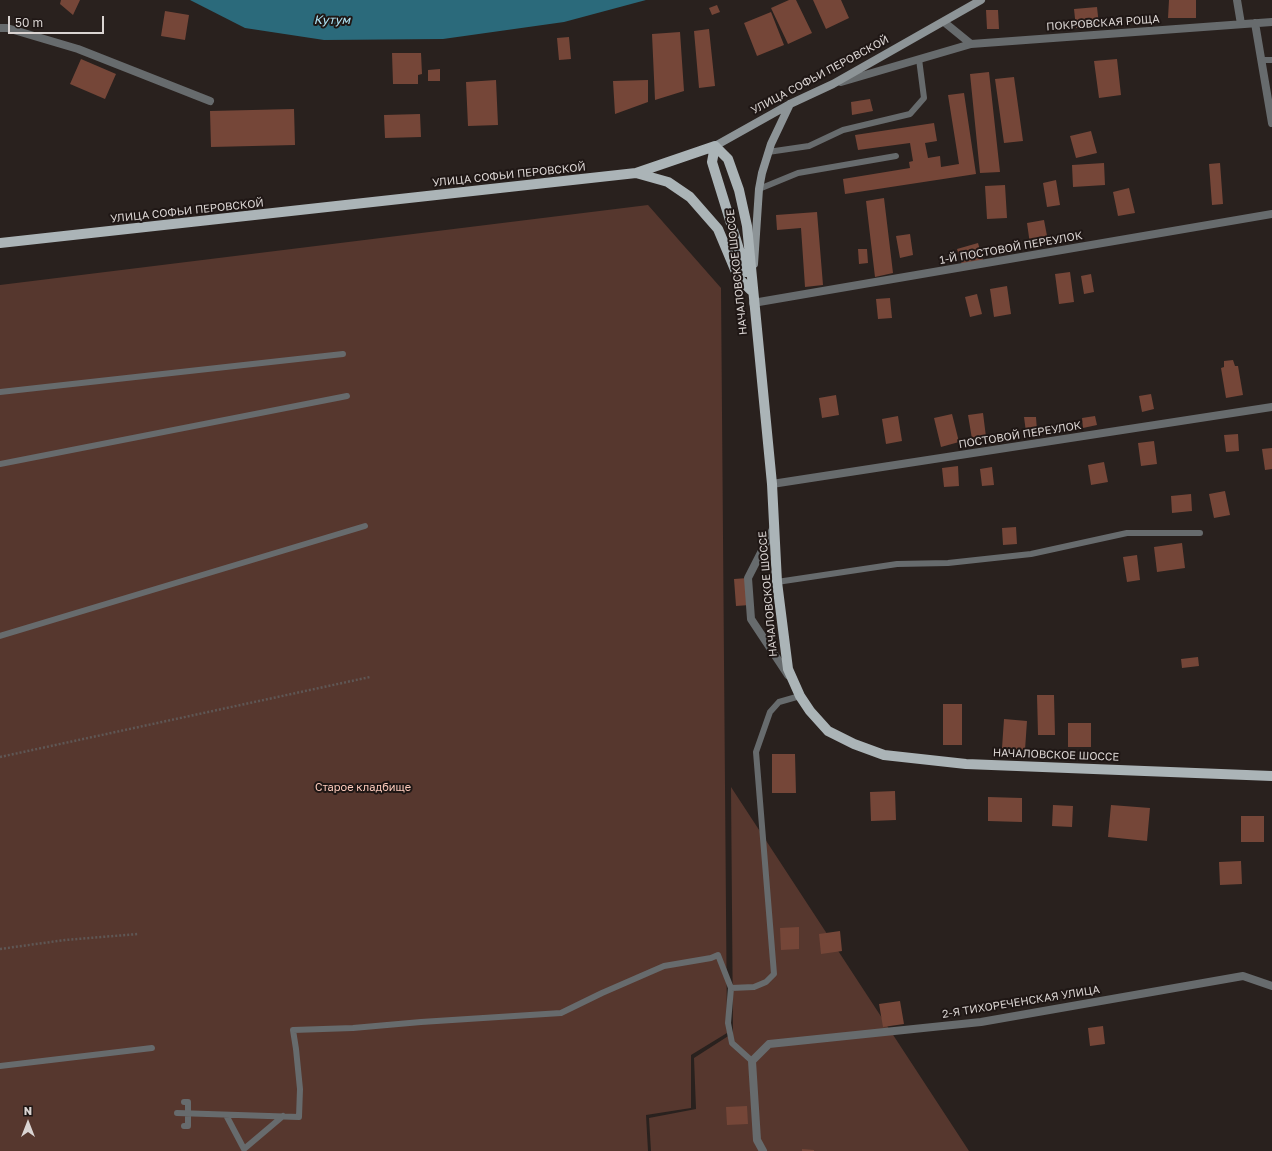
<!DOCTYPE html>
<html>
<head>
<meta charset="utf-8">
<style>
	body { margin:0 }
	#map { position:relative; width:1272px; height:1151px; overflow:hidden; background:#29211e; font-family:"Golos Text",sans-serif }
	canvas { display:block }
	.north { position:absolute; left:8px; top:1103px; width:40px; height:40px; -webkit-text-stroke:3px #1f1715; paint-order:stroke; rotate:0deg; font-size:11px; font-weight:700; line-height:16px; text-align:center; color:#dad4d2 }
	.north::after { content:''; display:block; margin:auto; width:14px; height:18px; background:#dad4d2; clip-path:polygon(50% 0,100% 100%,50% 72%,0 100%) }
	.scale { position:absolute; left:8px; top:16px; width:96px; height:18px; box-sizing:border-box; border:2px solid #dad4d2; border-top:0; padding-left:5px; font-size:12px; line-height:14px; white-space:nowrap; color:#dad4d2; -webkit-text-stroke:3px #1f1715; paint-order:stroke }
</style>
</head>
<body>
<div id="map">
<canvas width="1272" height="1151"></canvas>
<div class="north">N</div>
<div class="scale">50 m</div>
</div>
<script>
const c = document.querySelector('canvas').getContext('2d');
c.lineJoin = 'round';
function fillPath(path, color) { c.fillStyle = color; c.fill(path, 'evenodd'); }
const toPath = rows => new Path2D(rows.map(r => 'M' + r).join(''));
function strokePath(path, color, width, dash) { c.strokeStyle = color; c.lineWidth = width; c.lineCap = dash ? 'butt' : 'round'; c.setLineDash(dash || []); c.stroke(path); }
function write(font, color, halo, rows, align = 'center') {
  c.font = font + ' "Golos Text",sans-serif'; c.lineWidth = 4; c.setLineDash([]); c.textBaseline = 'middle'; c.strokeStyle = halo; c.fillStyle = color; for (const [text, x, y, turn = 0] of rows) {
    c.save(); c.translate(x, y); c.rotate((+turn || 0) * Math.PI / 180); c.textAlign = isNaN(turn) ? turn : align; if (halo) c.strokeText(text, 0, 0); c.fillText(text, 0, 0); c.restore();
  }
}
const green = toPath([
	[648,205,721,288,727,1033,691,1055,691,1108,646,1115,648,1151,0,1151,0,285],
	[731,787,969,1151,651,1151,649,1118,696,1109,694,1058,733,1033]
]);
const water = toPath([
	[190,0,646,0,564,22,443,39,324,40,245,28]
]);
const building = toPath([
	[61,0,80,0,73,15,60,4],
	[789,0,796,0,812,33,788,44,771,8],
	[813,0,841,0,849,18,826,29],
	[1169,0,1196,0,1196,18,1168,18],
	[717,5,720,12,712,15,709,8],
	[1097,7,1099,25,1076,28,1074,9],
	[986,10,998,10,999,29,987,29],
	[165,11,189,15,185,40,161,36],
	[771,12,784,45,757,56,744,23],
	[709,29,715,86,699,88,694,31],
	[680,32,684,91,655,100,652,34],
	[569,37,571,59,559,60,557,38],
	[392,53,421,53,422,74,418,75,418,84,393,84],
	[81,59,116,74,105,99,70,84],
	[1117,59,1121,95,1099,98,1094,61],
	[440,69,440,81,428,81,428,70],
	[989,72,1000,172,980,173,970,74],
	[1014,77,1023,141,1004,143,995,79],
	[496,80,498,125,468,126,466,82],
	[648,80,648,102,615,114,613,81],
	[964,93,976,174,845,194,843,179,910,168,909,162,913,161,910,143,858,150,855,135,934,123,937,141,925,143,928,158,940,156,941,167,959,164,948,95],
	[870,99,873,111,852,115,851,102],
	[294,109,295,145,211,147,210,111],
	[420,114,421,137,385,138,384,115],
	[1091,131,1097,153,1076,158,1070,136],
	[1104,163,1105,185,1073,187,1072,165],
	[1220,163,1223,204,1212,205,1209,164],
	[1056,180,1060,205,1047,207,1043,183],
	[1005,185,1007,218,987,219,985,186],
	[1129,188,1135,213,1118,216,1113,192],
	[884,198,893,273,875,277,866,201],
	[817,212,823,285,805,287,801,228,777,230,776,215],
	[1044,220,1048,241,1030,244,1027,223],
	[910,234,913,255,900,258,896,236],
	[978,243,983,260,962,265,957,249],
	[858,249,867,249,868,263,859,264],
	[1070,272,1074,302,1059,304,1055,274],
	[1091,274,1094,292,1084,294,1081,276],
	[1007,286,1011,314,994,317,990,289],
	[977,294,982,314,970,317,965,297],
	[890,298,892,318,878,319,876,299],
	[1233,360,1235,366,1238,366,1243,395,1226,398,1221,368,1224,367,1224,361],
	[1151,394,1154,409,1142,412,1139,396],
	[836,395,839,415,822,418,819,398],
	[983,413,986,437,972,439,968,415],
	[952,414,959,442,941,447,934,418],
	[898,416,902,441,886,444,882,419],
	[1095,416,1097,425,1083,428,1082,418],
	[1024,417,1036,417,1037,431,1026,432],
	[1238,434,1239,451,1226,452,1224,435],
	[1154,441,1157,464,1141,466,1138,443],
	[1272,448,1272,469,1265,470,1262,449],
	[1104,462,1108,482,1091,485,1088,465],
	[958,466,959,486,944,487,942,468],
	[992,467,994,485,982,486,980,469],
	[1225,491,1230,515,1214,518,1209,494],
	[1191,494,1192,511,1172,513,1171,496],
	[1016,527,1017,544,1003,545,1002,528],
	[1182,543,1185,568,1157,572,1154,547],
	[1137,555,1140,580,1127,582,1123,557],
	[748,578,750,605,736,606,734,579],
	[1198,657,1199,666,1182,668,1181,659],
	[1037,695,1054,695,1055,735,1038,735],
	[943,704,962,704,962,745,943,745],
	[1004,719,1027,721,1025,750,1002,748],
	[1068,723,1091,723,1091,747,1068,747],
	[772,754,795,754,796,793,772,793],
	[895,791,896,820,871,821,870,792],
	[988,797,1022,798,1022,822,988,821],
	[1053,805,1073,806,1072,827,1052,826],
	[1111,805,1150,808,1147,841,1108,837],
	[1241,816,1264,816,1264,842,1241,842],
	[1241,861,1242,884,1220,885,1219,862],
	[799,927,799,949,781,950,780,928],
	[840,931,842,951,821,954,819,934],
	[900,1001,904,1024,883,1027,879,1004],
	[1103,1026,1105,1044,1090,1046,1088,1028],
	[747,1106,748,1124,727,1125,726,1107],
	[802,1149,814,1150,814,1151,802,1151]
]);
const path = toPath([
	[0,757,370,677],
	[0,949,65,940,138,934]
]);
const service = toPath([
	[1262,60,1272,60],
	[768,152,809,146,843,130,910,114,924,98,919,59],
	[759,189,798,173,896,156],
	[0,392,343,354],
	[0,464,347,396],
	[777,582,897,564,948,563,1031,554,1127,533,1200,533],
	[0,636,365,526],
	[752,1061,732,1043,728,1023,731,988,754,987,766,982,774,974,756,752,770,712,779,702,800,696],
	[0,1066,152,1048],
	[184,1102,188,1102,188,1126,184,1126],
	[177,1113,299,1117,300,1089,296,1049,293,1030,353,1028,421,1022,561,1013,602,993,664,966,711,958,718,955,731,988],
	[226,1115,244,1149,283,1116]
]);
const minor = toPath([
	[1237,0,1241,24],
	[944,22,971,44,1272,22],
	[1255,23,1272,123],
	[0,28,7,28,78,49,210,101],
	[841,82,971,44],
	[753,303,1272,214],
	[772,484,1272,407],
	[774,527,748,578,751,619,788,675],
	[763,1151,757,1140,752,1061,769,1044,981,1022,1243,976,1272,986]
]);
const secondary = toPath([
	[715,146,790,104,833,84,981,0],
	[754,264,759,189,762,173,771,144,790,104]
]);
const primary = toPath([
	[715,146,728,159,739,190,747,226,772,484,777,582,788,669,800,696,810,711,828,731,854,744,884,755,966,764,1272,776],
	[715,146,712,162,746,272],
	[636,173,668,182,690,197,718,229,739,279,752,291],
	[0,243,636,173,715,146]
]);
const streetNames = [
	["ПОКРОВСКАЯ РОЩА",1103,23,-4],
	["УЛИЦА СОФЬИ ПЕРОВСКОЙ",820,75,-28],
	["УЛИЦА СОФЬИ ПЕРОВСКОЙ",509,175,-6],
	["УЛИЦА СОФЬИ ПЕРОВСКОЙ",187,211,-6],
	["1-Й ПОСТОВОЙ ПЕРЕУЛОК",1011,248,-10],
	["НАЧАЛОВСКОЕ ШОССЕ",737,272,-96],
	["ПОСТОВОЙ ПЕРЕУЛОК",1020,435,-9],
	["НАЧАЛОВСКОЕ ШОССЕ",768,594,-95],
	["НАЧАЛОВСКОЕ ШОССЕ",1056,755,2],
	["2-Я ТИХОРЕЧЕНСКАЯ УЛИЦА",1021,1002,-9]
];
const parkNames = [
	["Старое кладбище",363,788]
];
const waterNames = [
	["Кутум",332,20]
];
fillPath(green, '#56372e');
fillPath(water, '#2b6a7b');
fillPath(building, '#754638');
strokePath(path, '#5f5755', 2.5, [2, 2]);
strokePath(service, '#676b6d', 6);
strokePath(minor, '#676b6d', 8);
strokePath(secondary, '#8d9497', 8);
strokePath(primary, '#abb4b7', 10);
write('11px', '#dad4d2', '#1f1715', streetNames);
write('11px', '#fbcabb', '#1f1715', parkNames);
write('italic 12px', '#b0e6f7', '#1f1715', waterNames);
</script>
</body>
</html>
